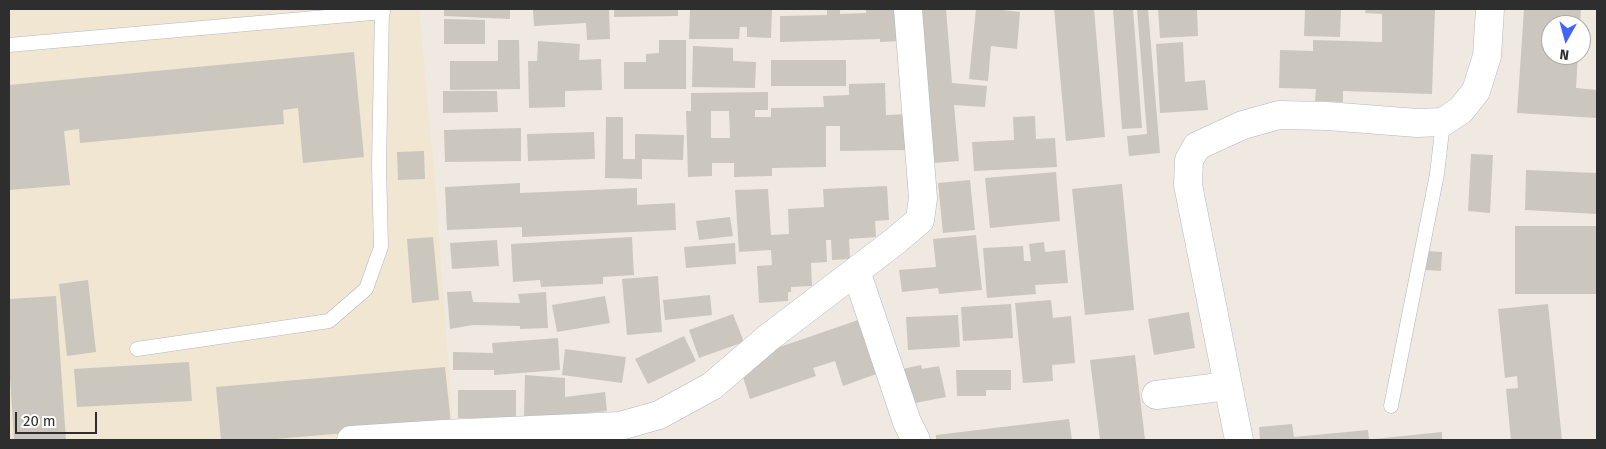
<!DOCTYPE html>
<html>
<head>
<meta charset="utf-8">
<style>
	body { margin:0 }
	#map { position:relative; width:1606px; height:449px; overflow:hidden; background:#efe9e1; font-family:"Fira Sans",sans-serif }
	canvas { display:block }
	.frame { position:absolute; inset:0; border:10px solid #2e2e2e; pointer-events:none }
	.north { position:absolute; left:1541px; top:15px; width:50px; height:50px; box-sizing:border-box; background:#fff; border:1px solid #ababab; border-radius:50%; rotate:187deg; font-size:14px; font-weight:700; line-height:20px; text-align:center; color:#2e2e2e }
	.north::after { content:''; display:block; margin:auto; width:18px; height:22px; background:#4264fb; clip-path:polygon(50% 0,100% 100%,50% 72%,0 100%) }
	.scale { position:absolute; left:15px; top:412px; width:82px; height:22px; box-sizing:border-box; border:2px solid #2e2e2e; border-top:0; padding-left:6px; font-size:15px; line-height:18px; white-space:nowrap; color:#2e2e2e; -webkit-text-stroke:4px #fff; paint-order:stroke }
</style>
</head>
<body>
<div id="map">
<canvas width="1606" height="449"></canvas>
<div class="frame"></div>
<div class="north">N</div>
<div class="scale">20 m</div>
</div>
<script>
const c = document.querySelector('canvas').getContext('2d');
c.lineJoin = 'round';
function fillPath(path, color) { c.fillStyle = color; c.fill(path, 'evenodd'); }
const toPath = rows => new Path2D(rows.map(r => 'M' + r).join(''));
function strokePath(path, color, width, dash) { c.strokeStyle = color; c.lineWidth = width; c.lineCap = dash ? 'butt' : 'round'; c.setLineDash(dash || []); c.stroke(path); }
const education = toPath([
	[9,9,419,9,434,170,453,427,291,440,9,440]
]);
const building = toPath([
	[444,9,510,9,510,19,444,16],
	[533,9,609,9,610,39,587,40,586,23,534,26],
	[614,9,678,9,678,16,614,17],
	[690,9,772,9,771,38,747,37,747,27,740,27,739,39,689,39],
	[827,9,840,9,840,14,866,13,866,9,902,9,903,41,880,42,880,39,780,42,780,16,827,15],
	[914,9,946,9,952,83,987,86,985,107,954,105,959,161,933,163],
	[976,9,995,9,1020,12,1017,49,991,46,988,81,969,79],
	[1054,9,1094,9,1105,137,1066,141],
	[1113,9,1133,9,1142,128,1122,129],
	[1137,9,1148,9,1160,153,1129,156,1127,136,1147,134],
	[1158,9,1197,9,1198,36,1160,38],
	[1305,9,1341,9,1340,37,1304,36],
	[1366,9,1435,9,1432,94,1343,91,1343,102,1315,101,1316,89,1279,88,1280,50,1313,51,1313,40,1382,42,1382,14,1365,13],
	[1524,9,1581,9,1580,25,1551,25,1551,55,1578,55,1576,88,1597,90,1597,118,1517,113],
	[444,19,485,20,485,44,444,44],
	[498,40,519,40,520,89,450,90,450,61,498,61],
	[659,40,686,40,686,89,624,89,624,62,646,62,646,54,659,53],
	[538,41,580,44,579,60,601,59,602,90,565,91,565,107,529,108,528,61,537,61],
	[1183,42,1185,82,1205,80,1208,110,1160,113,1156,44],
	[693,46,733,48,733,61,756,62,755,88,692,87],
	[354,52,364,157,303,163,298,108,283,110,284,124,80,143,79,129,64,131,70,185,9,190,9,85],
	[771,60,846,60,846,86,771,86],
	[885,83,886,115,907,114,907,150,840,151,840,126,826,126,826,167,772,168,772,176,734,177,734,163,712,163,712,176,688,177,686,111,691,111,691,93,768,92,768,110,755,110,755,117,771,117,771,108,824,107,823,96,849,95,849,84],
	[711,111,729,111,730,138,711,138],
	[443,91,497,91,498,112,443,113],
	[1035,116,1036,139,1055,138,1057,167,974,171,972,142,1014,140,1013,117],
	[606,117,623,117,623,159,635,159,635,134,684,135,683,160,642,159,642,179,605,178],
	[521,128,521,161,445,162,444,130],
	[594,132,595,159,528,161,527,134],
	[424,151,425,179,398,180,397,152],
	[1471,154,1493,155,1490,213,1468,211],
	[1526,170,1597,173,1597,214,1525,210],
	[1056,172,1060,221,990,228,985,178],
	[970,180,975,230,943,233,938,183],
	[520,183,520,193,637,188,637,205,675,203,676,230,522,237,522,227,447,230,445,187],
	[1122,184,1134,310,1085,315,1072,189],
	[887,186,889,220,875,221,876,237,849,239,850,259,832,260,831,240,826,240,827,262,811,263,812,286,791,287,791,292,788,292,788,301,759,303,757,266,772,265,771,250,739,252,735,190,768,189,771,235,789,234,788,209,824,207,823,189],
	[730,217,733,236,699,240,696,221],
	[1515,226,1597,226,1597,294,1515,294],
	[976,235,982,290,939,294,938,288,902,292,899,270,936,267,933,239],
	[433,237,439,300,412,303,407,239],
	[632,237,634,275,603,277,603,284,541,287,540,280,513,282,511,244],
	[497,240,499,266,452,269,450,243],
	[1044,242,1045,252,1065,250,1068,283,1035,285,1036,294,987,298,983,248,1023,246,1024,261,1031,261,1029,244],
	[735,243,736,264,686,268,684,247],
	[1427,251,1442,252,1441,271,1426,270],
	[658,276,662,332,627,335,622,279],
	[88,280,96,352,67,356,59,284],
	[471,291,473,302,520,303,518,294,546,292,548,328,520,329,520,326,473,325,450,329,447,292],
	[710,295,712,315,665,320,663,300],
	[56,296,66,440,14,440,9,362,9,299],
	[605,296,610,323,557,332,552,305],
	[1051,300,1053,318,1071,316,1075,363,1052,365,1053,381,1023,383,1015,303],
	[1011,304,1013,338,963,341,961,307],
	[1548,304,1562,440,1511,440,1506,389,1518,388,1517,376,1505,378,1498,309],
	[1189,312,1195,348,1154,355,1148,319],
	[733,314,744,342,699,358,689,330],
	[958,315,960,347,908,350,906,317],
	[861,319,879,373,843,386,835,361,813,368,816,376,750,399,740,368,771,350],
	[684,336,696,361,648,384,635,359],
	[558,338,560,370,494,375,494,370,453,370,453,352,493,353,492,343],
	[565,349,626,357,622,383,562,375],
	[1135,355,1145,440,1100,440,1090,360],
	[189,362,192,401,77,407,74,369],
	[921,365,922,369,939,366,946,397,905,405,898,370],
	[445,367,451,424,264,440,221,440,216,387],
	[956,370,1011,370,1011,390,986,390,986,396,957,396],
	[525,375,565,378,565,397,605,392,607,411,565,415,524,416],
	[458,390,516,390,516,418,458,418],
	[1069,419,1072,440,936,440,936,435],
	[1292,424,1294,437,1368,430,1369,440,1260,440,1259,427],
	[1442,432,1442,440,1374,440,1374,439]
]);
const lane = toPath([
	[9,45,383,12],
	[137,349,329,321,366,289,381,247,379,166,382,9],
	[1391,406,1437,174,1443,122]
]);
const street = toPath([
	[856,271,907,422,916,440],
	[1156,395,1228,386],
	[351,440,443,434,620,426,659,415,712,386,768,338,894,242,920,220,923,198,908,9],
	[1239,440,1188,185,1189,160,1197,146,1243,125,1279,115,1327,116,1417,123,1443,122,1461,110,1476,91,1487,56,1490,9]
]);
fillPath(education, '#f0e6d1');
fillPath(building, '#cbc7bf');
strokePath(lane, '#b4b7c1', 15);
strokePath(street, '#b4b7c1', 29);
strokePath(lane, '#fff', 14);
strokePath(street, '#fff', 28);
</script>
</body>
</html>
